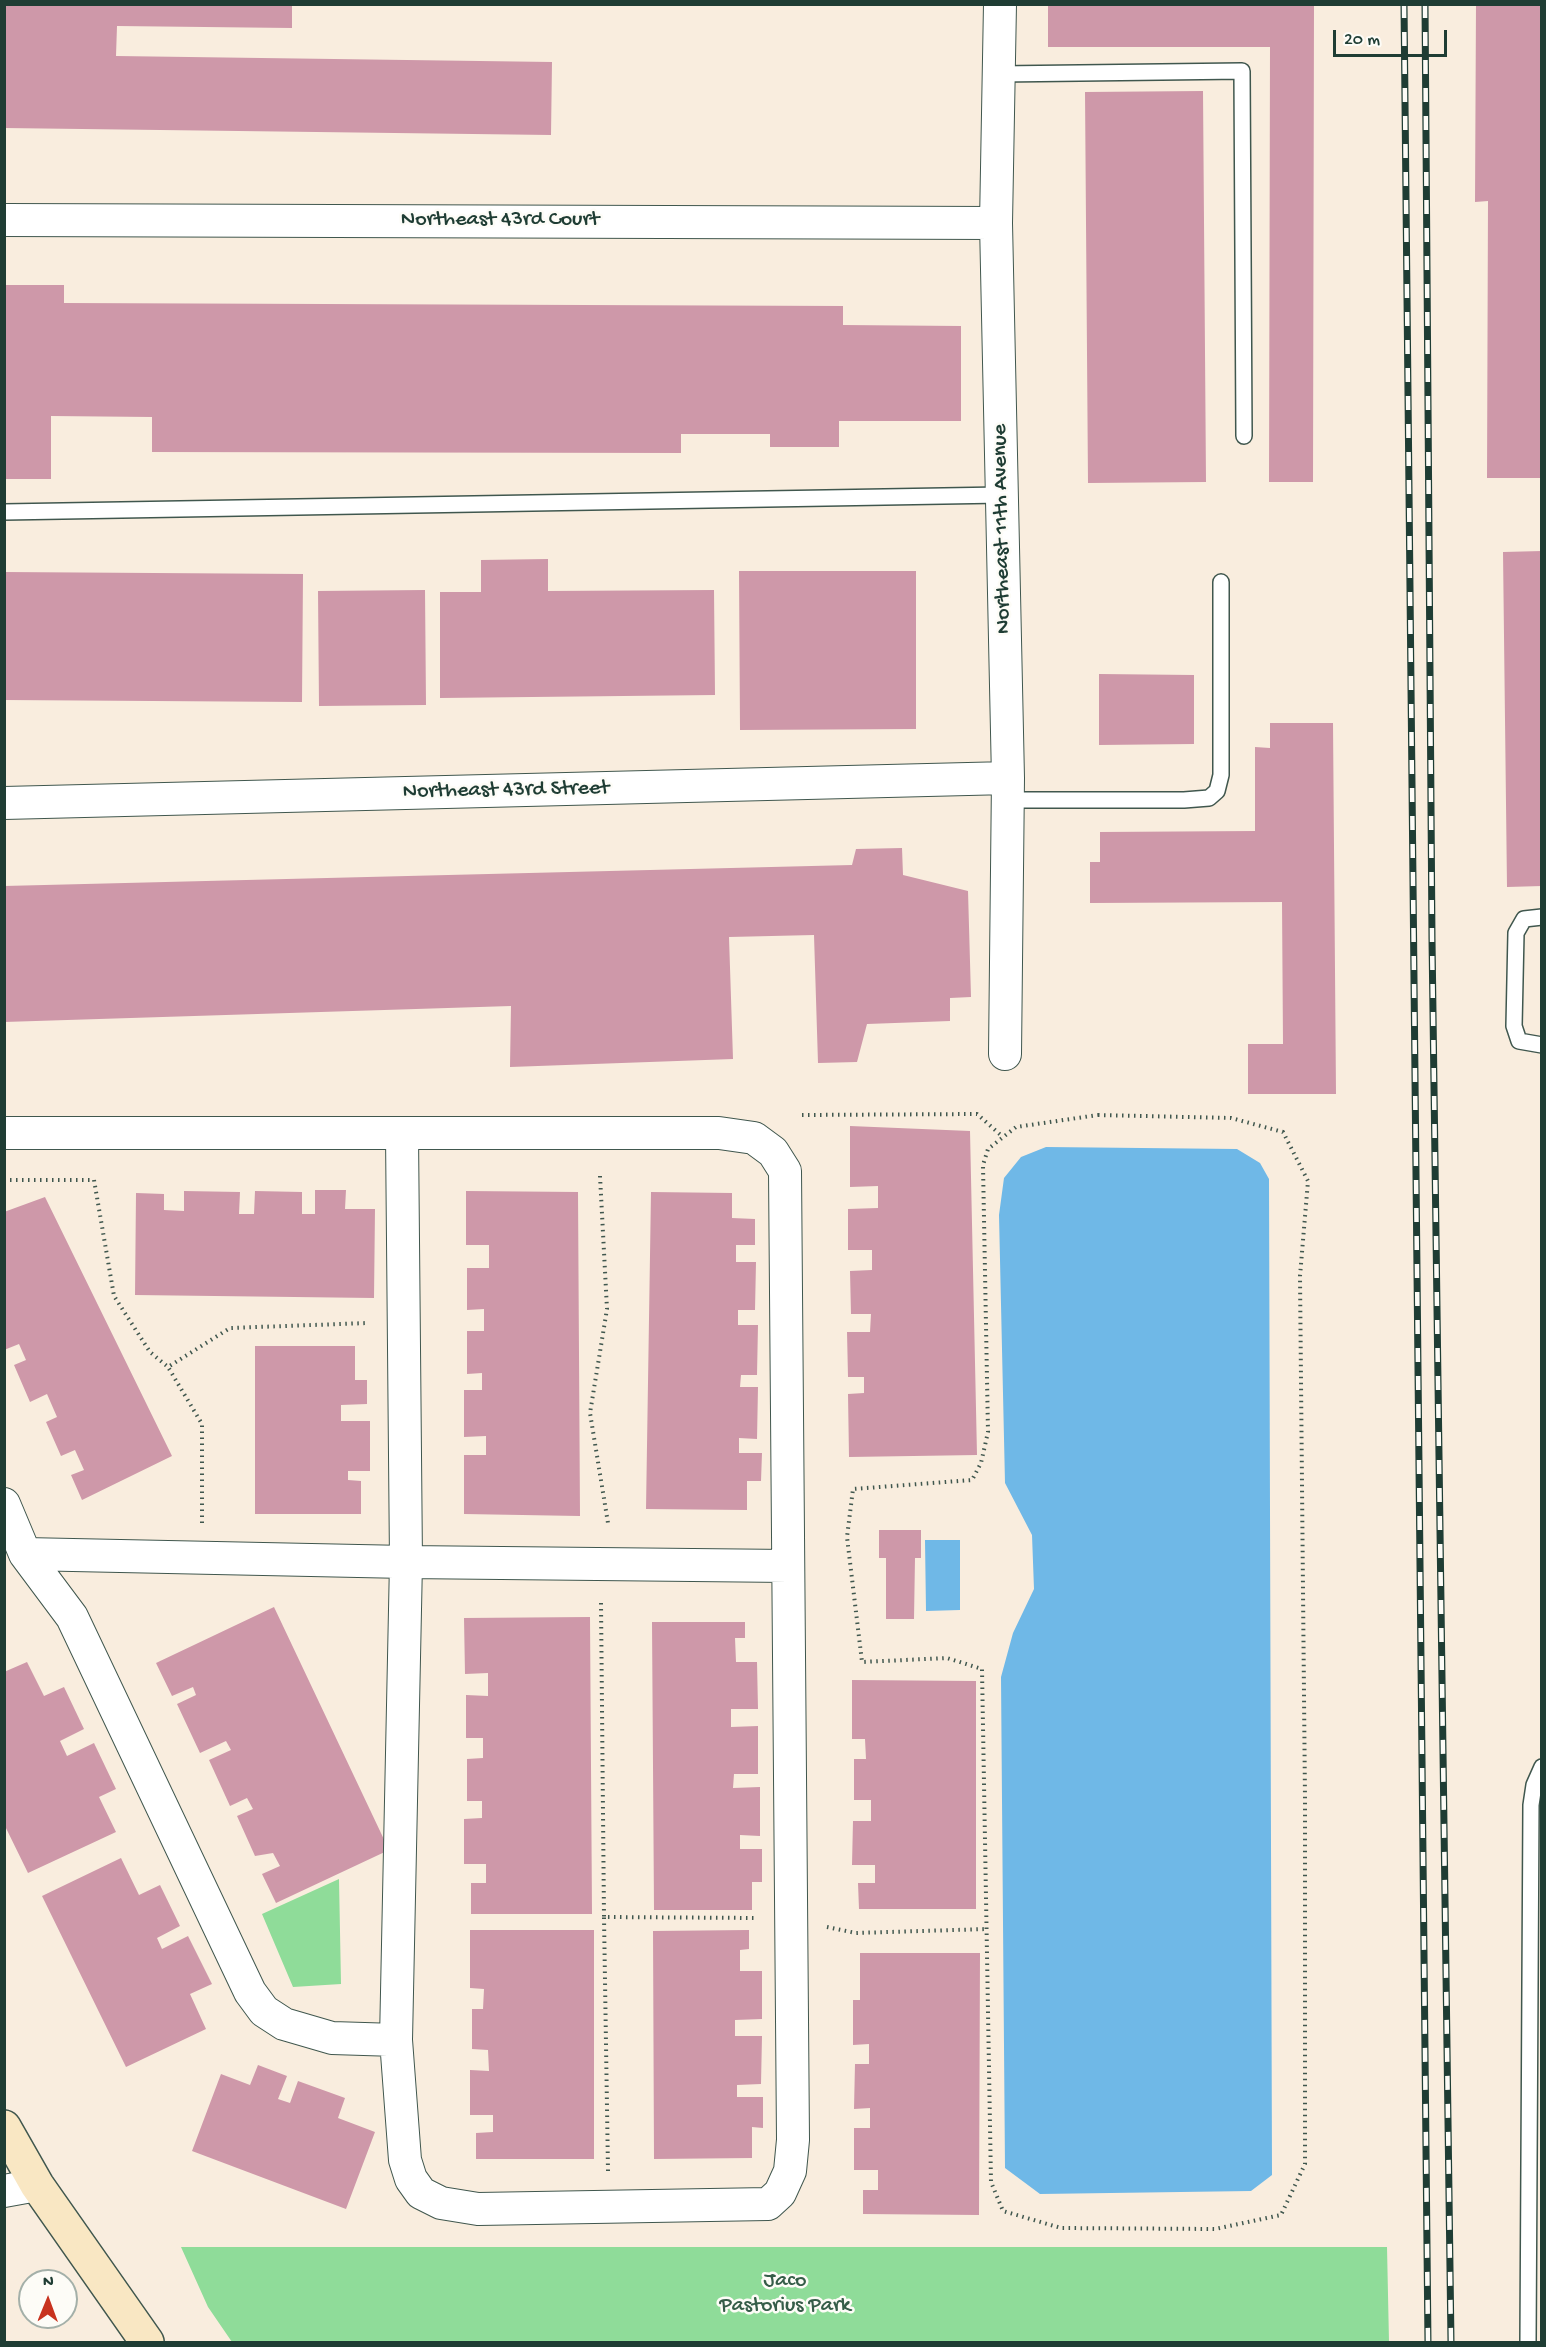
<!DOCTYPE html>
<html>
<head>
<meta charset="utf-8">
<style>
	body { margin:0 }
	#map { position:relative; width:1546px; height:2347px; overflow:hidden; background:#f9edde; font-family:"Gochi Hand",sans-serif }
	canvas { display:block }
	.frame { position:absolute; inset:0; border:6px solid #1f3d34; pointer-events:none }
	.north { position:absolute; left:18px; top:2269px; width:60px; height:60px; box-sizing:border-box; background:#fdfcf7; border:2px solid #a4b0a9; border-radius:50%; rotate:1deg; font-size:16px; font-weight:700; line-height:24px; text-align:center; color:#1f3d34 }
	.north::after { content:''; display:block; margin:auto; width:21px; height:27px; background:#c8321e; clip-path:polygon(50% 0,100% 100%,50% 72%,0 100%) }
	.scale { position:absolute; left:1333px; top:30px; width:114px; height:27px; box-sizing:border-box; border:3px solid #1f3d34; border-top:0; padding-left:8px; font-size:18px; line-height:21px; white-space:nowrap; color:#1f3d34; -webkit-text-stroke:4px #fdfcf7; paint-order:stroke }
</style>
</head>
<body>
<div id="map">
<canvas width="1546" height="2347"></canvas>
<div class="frame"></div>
<div class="north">N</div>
<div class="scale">20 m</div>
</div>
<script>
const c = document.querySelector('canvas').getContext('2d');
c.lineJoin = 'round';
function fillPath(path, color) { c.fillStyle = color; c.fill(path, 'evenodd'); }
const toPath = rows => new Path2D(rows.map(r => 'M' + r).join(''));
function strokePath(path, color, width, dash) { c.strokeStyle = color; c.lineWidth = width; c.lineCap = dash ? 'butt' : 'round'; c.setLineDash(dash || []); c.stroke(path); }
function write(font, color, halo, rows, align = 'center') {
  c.font = font + ' "Gochi Hand",sans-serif'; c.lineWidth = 5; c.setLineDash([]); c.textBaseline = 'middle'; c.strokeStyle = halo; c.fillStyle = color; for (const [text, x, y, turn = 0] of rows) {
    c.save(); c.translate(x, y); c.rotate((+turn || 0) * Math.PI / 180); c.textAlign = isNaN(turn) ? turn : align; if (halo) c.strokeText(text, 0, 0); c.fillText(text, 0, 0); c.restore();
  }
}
const green = toPath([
	[339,1879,341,1984,293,1987,262,1914],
	[181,2247,1387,2247,1389,2342,232,2342,208,2307]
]);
const water = toPath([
	[1046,1147,1237,1149,1260,1163,1269,1179,1272,2175,1251,2191,1040,2194,1005,2168,1001,1677,1013,1633,1034,1589,1032,1535,1005,1483,999,1215,1004,1178,1021,1157],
	[925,1540,960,1540,960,1610,926,1611]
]);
const building = toPath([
	[4,4,292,4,292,28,117,26,116,56,552,62,551,135,4,128],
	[1048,4,1314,4,1313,482,1269,482,1270,47,1048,47],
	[1476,4,1542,4,1542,478,1487,478,1488,201,1475,202],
	[1203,91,1206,482,1088,483,1085,92],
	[4,285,64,285,64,303,843,306,843,325,961,326,961,421,839,421,839,447,770,447,770,434,681,434,681,453,152,452,152,417,51,416,51,479,4,479],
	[1542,551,1542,886,1507,887,1503,552],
	[548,559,548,591,714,590,715,695,440,698,440,592,481,592,481,560],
	[739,571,916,571,916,729,740,730],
	[4,572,303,574,302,702,4,700],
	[425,590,426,705,319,706,318,591],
	[1099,674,1194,675,1194,744,1099,745],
	[1270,723,1333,723,1336,1094,1248,1094,1248,1044,1283,1044,1282,902,1090,903,1090,862,1100,862,1100,832,1255,831,1255,747,1270,748],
	[902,848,903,875,968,891,971,997,950,998,950,1021,867,1024,857,1062,818,1063,814,935,729,937,733,1059,510,1067,511,1006,4,1022,4,886,852,865,856,849],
	[850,1126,970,1131,977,1455,849,1457,848,1394,864,1393,864,1377,848,1377,847,1332,870,1332,871,1314,851,1314,850,1271,872,1270,872,1250,848,1250,848,1209,878,1208,878,1186,850,1187],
	[315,1190,346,1190,345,1209,375,1209,374,1298,135,1295,136,1193,164,1194,164,1210,184,1211,184,1191,240,1192,239,1214,254,1214,255,1191,302,1192,302,1214,315,1214],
	[466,1191,578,1192,580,1516,464,1514,464,1455,486,1455,486,1436,464,1437,464,1390,482,1390,482,1373,467,1374,467,1331,484,1331,484,1309,467,1310,467,1268,489,1268,489,1245,466,1245],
	[651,1192,732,1193,732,1218,755,1219,755,1245,736,1245,736,1262,756,1262,755,1310,738,1310,738,1325,758,1325,757,1375,741,1375,740,1387,758,1387,757,1439,739,1438,739,1453,762,1453,761,1481,747,1481,747,1510,646,1509],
	[45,1197,172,1456,82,1500,71,1475,84,1470,75,1450,61,1456,46,1422,57,1417,47,1394,30,1402,14,1365,26,1360,19,1344,4,1350,4,1212],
	[255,1346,355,1346,355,1380,367,1380,367,1404,341,1405,341,1421,370,1421,370,1471,348,1471,348,1480,361,1481,361,1514,255,1514],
	[879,1530,921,1530,921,1558,915,1558,914,1619,886,1619,886,1558,879,1558],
	[274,1607,389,1850,276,1903,262,1874,280,1866,273,1853,255,1856,237,1816,253,1809,247,1798,230,1806,209,1760,231,1750,226,1741,200,1753,177,1704,196,1695,193,1687,172,1696,156,1663],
	[590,1617,592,1914,471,1914,471,1883,486,1883,486,1864,464,1864,464,1819,482,1818,482,1801,467,1801,467,1759,483,1758,483,1738,466,1738,466,1695,488,1696,488,1673,465,1674,464,1618],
	[652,1622,745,1622,745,1638,735,1638,736,1662,757,1662,758,1709,731,1709,731,1727,758,1726,758,1774,734,1774,733,1788,760,1787,760,1836,740,1835,740,1849,762,1849,762,1882,752,1882,752,1910,654,1910],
	[27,1662,44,1696,64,1687,84,1729,60,1741,67,1756,94,1743,116,1789,99,1797,116,1832,28,1873,4,1824,4,1672],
	[852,1680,976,1681,976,1909,859,1909,858,1883,875,1883,875,1865,852,1865,853,1821,871,1821,871,1800,854,1800,854,1759,866,1759,865,1739,852,1739],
	[121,1858,139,1895,160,1885,180,1926,157,1938,162,1949,188,1936,212,1984,190,1994,206,2029,126,2067,42,1896],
	[470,1930,594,1930,594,2159,476,2159,476,2133,493,2132,493,2115,470,2115,470,2070,489,2071,488,2050,472,2049,472,2009,483,2009,484,1989,470,1988],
	[749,1930,749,1949,740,1950,740,1971,762,1971,762,2019,735,2020,735,2036,762,2036,761,2084,737,2085,737,2097,763,2097,763,2128,752,2127,752,2158,654,2159,653,1931],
	[860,1953,980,1953,979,2215,863,2214,863,2190,878,2190,878,2170,854,2170,854,2128,870,2128,870,2108,854,2109,855,2064,869,2064,869,2044,853,2045,853,2000,860,2000],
	[258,2065,287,2076,278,2099,290,2103,298,2081,345,2098,338,2118,375,2132,346,2209,192,2151,221,2074,250,2085]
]);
const path = toPath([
	[802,1115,977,1114,1003,1137],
	[1098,1115,1231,1118,1283,1132,1308,1181,1300,1276,1305,1799,1305,2164,1281,2215,1215,2229,1061,2228,1003,2211,991,2182,982,1669,947,1658,862,1662,847,1537,853,1489,972,1480,981,1463,988,1432,983,1165,988,1149,1016,1127,1098,1115],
	[600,1176,607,1309,590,1413,608,1523],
	[4,1180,94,1180,114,1296,150,1352,168,1367],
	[202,1523,202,1424,168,1367,230,1328,368,1323],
	[601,1603,604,1917],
	[827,1927,856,1933,987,1929],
	[608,2171,604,1917,756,1918]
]);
const service = toPath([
	[999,74,1242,71,1244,436],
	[4,512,1002,495],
	[1008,800,1184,800,1209,798,1217,791,1221,775,1221,582],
	[1542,917,1524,919,1516,933,1514,1026,1519,1041,1542,1045],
	[1528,2342,1531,1805,1534,1785,1542,1767]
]);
const minor = toPath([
	[1000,4,996,223,1008,778,1005,1054],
	[4,220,996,223],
	[4,803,1008,778],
	[4,1133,719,1133,754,1138,773,1152,785,1171,793,2140,790,2171,780,2193,768,2204,478,2209,441,2203,421,2193,411,2179,405,2160,396,2040,406,1562,25,1554],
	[402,1134,406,1562,788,1566],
	[4,1504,25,1554,72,1617,250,1992,264,2011,284,2024,332,2038,396,2040],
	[4,2191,37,2185]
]);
const secondary = toPath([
	[4,2127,37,2185,147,2342]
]);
const rail = toPath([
	[1404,4,1428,2342],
	[1425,4,1432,939,1451,2342]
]);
const streetNames = [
	["Northeast 43rd Court",500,221],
	["Northeast 11th Avenue",1003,529,-91],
	["Northeast 43rd Street",506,791,-1]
];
const parkNames = [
	["Jaco",785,2282],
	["Pastorius Park",785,2307]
];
fillPath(green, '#8fdc99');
fillPath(water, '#6fb8e7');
fillPath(building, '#ce98a9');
strokePath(service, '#40574e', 18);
strokePath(minor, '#40574e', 34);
strokePath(secondary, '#40574e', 36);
strokePath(path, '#40574e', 4, [1.5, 4.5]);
strokePath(service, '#fff', 15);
strokePath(minor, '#fff', 32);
strokePath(secondary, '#f9e7c3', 33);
strokePath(rail, '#1f3d34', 7);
strokePath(rail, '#fdfcf7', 4.5, [14]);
write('22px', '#1f3d34', '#fdfcf7', streetNames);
write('22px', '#355d48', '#fdfcf7', parkNames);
</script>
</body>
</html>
